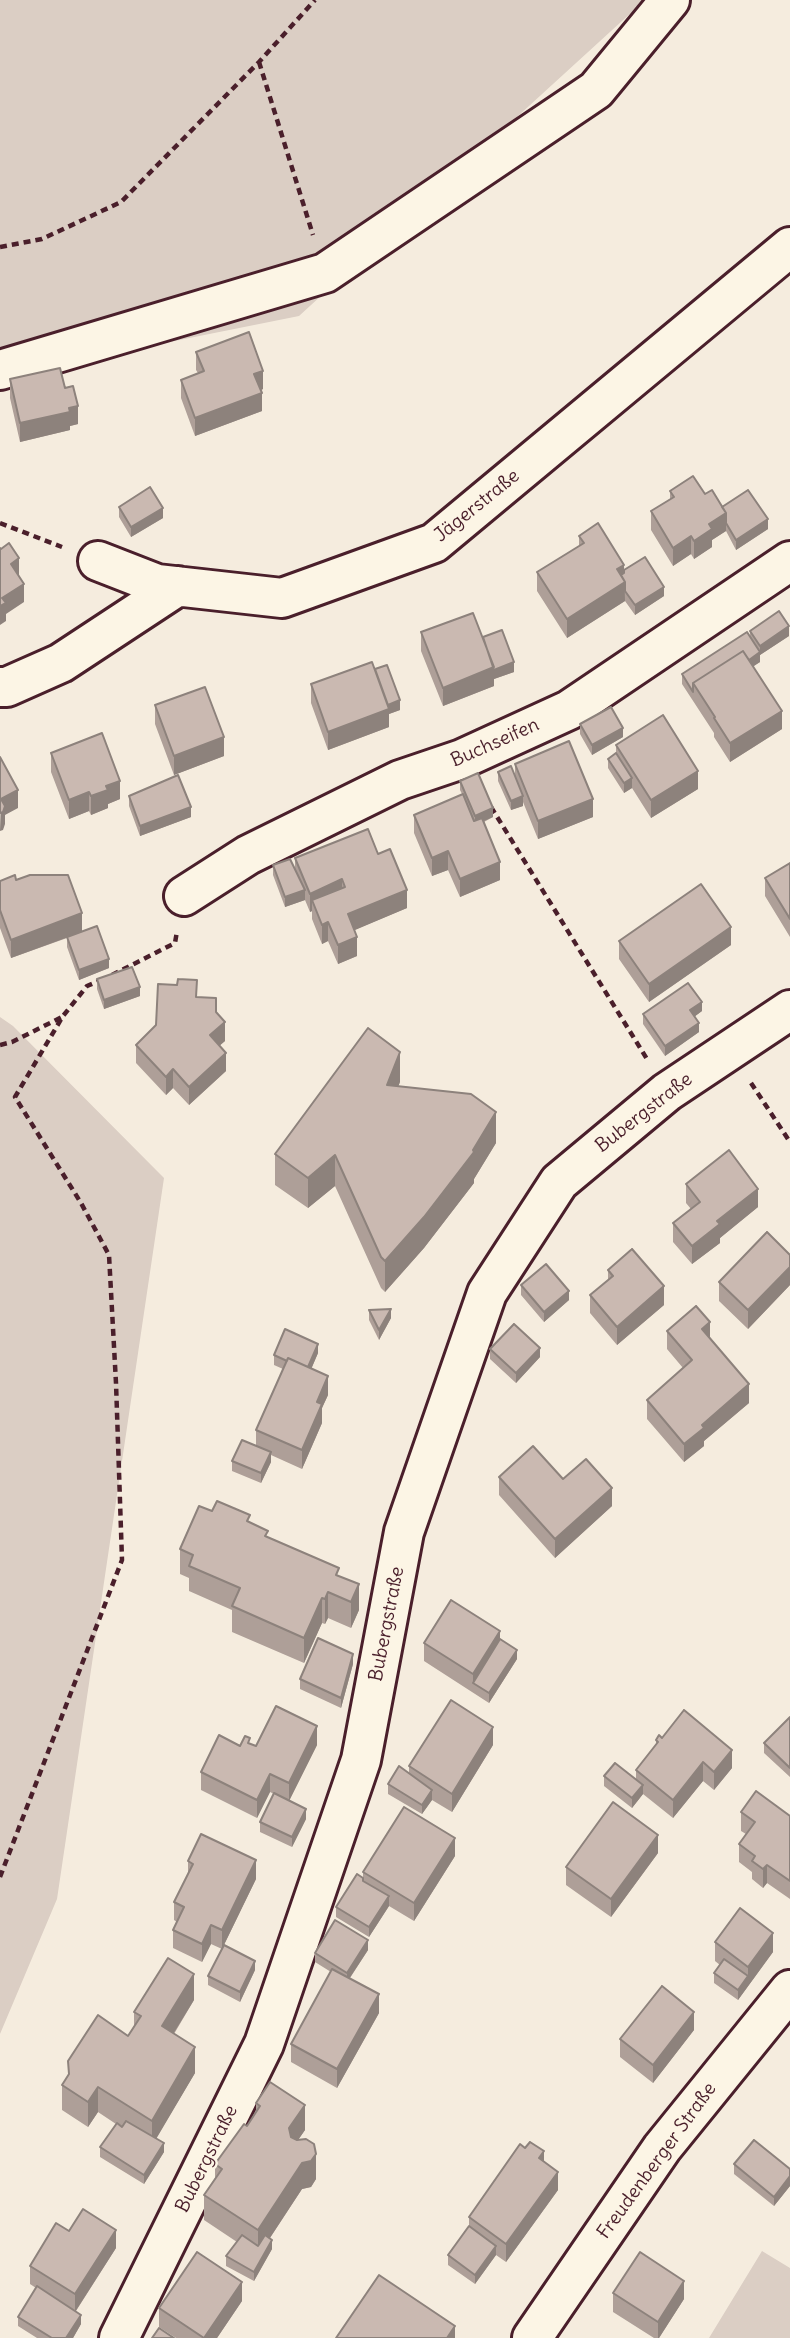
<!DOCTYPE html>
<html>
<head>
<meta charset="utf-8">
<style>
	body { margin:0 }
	canvas { display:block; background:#f5ecde }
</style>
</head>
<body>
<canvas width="790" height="2338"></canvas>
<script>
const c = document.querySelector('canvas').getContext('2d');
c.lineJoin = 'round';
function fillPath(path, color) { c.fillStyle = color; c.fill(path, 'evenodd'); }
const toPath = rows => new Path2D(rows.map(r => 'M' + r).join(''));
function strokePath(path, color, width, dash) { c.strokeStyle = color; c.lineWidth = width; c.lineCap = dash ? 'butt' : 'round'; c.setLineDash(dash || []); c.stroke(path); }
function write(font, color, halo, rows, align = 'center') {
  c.font = font + ' Delius,sans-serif'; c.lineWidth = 5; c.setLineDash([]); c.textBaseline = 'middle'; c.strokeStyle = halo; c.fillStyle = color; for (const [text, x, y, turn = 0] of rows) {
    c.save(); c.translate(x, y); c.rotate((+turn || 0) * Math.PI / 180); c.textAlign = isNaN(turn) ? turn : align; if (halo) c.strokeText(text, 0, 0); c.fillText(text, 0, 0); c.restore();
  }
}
const green = toPath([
	[0,0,645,0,299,316,0,376],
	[0,1017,13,1026,164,1178,57,1899,0,2034],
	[762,2251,790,2268,790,2338,709,2338]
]);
const path = toPath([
	[259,62,313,235],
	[0,247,42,239,121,202,259,62,315,0],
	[0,523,62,547],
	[491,807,647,1059],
	[112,975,175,943,177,931],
	[0,1045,12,1042,62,1017],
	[751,1083,790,1142],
	[0,1877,122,1560,116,1383,109,1255,81,1203,15,1097,63,1016,87,986,101,980]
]);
const minor = toPath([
	[0,370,325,273,596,90,670,0],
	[98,561,157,584,282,598,434,543,790,247],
	[0,687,7,687,61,663,178,586],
	[184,896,248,855,400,780,462,759,569,710,790,561],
	[119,2338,264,2044,361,1760,404,1532,487,1293,559,1182,667,1092,790,1010],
	[532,2338,662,2148,790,1990]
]);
const wall = toPath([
	[196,352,263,389,261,390,262,411,195,436,181,398,181,380,198,373,196,370],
	[10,379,65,388,78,424,70,426,70,430,20,442,10,398],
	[670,491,705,494,722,507,768,529,736,550,726,531,712,540,712,547,694,559,691,554,673,566,651,530,651,511,670,499],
	[119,507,163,518,131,537,119,517],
	[579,536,624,570,664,596,635,615,625,601,567,638,537,591,537,572,579,546],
	[750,631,789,636,760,655,760,662,753,666,782,729,730,762,714,737,714,733,682,684,682,674,750,636],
	[421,632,483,637,514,672,494,679,494,686,443,706,421,651],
	[375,669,400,710,389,714,389,727,328,750,311,703,311,684],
	[155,705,224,756,174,775,155,724],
	[580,724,623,737,592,755,580,734],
	[616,745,698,789,651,818,632,788,624,793,608,768,608,759,616,753],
	[51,753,120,799,108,804,108,808,91,815,89,811,69,819,51,772],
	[515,764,593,817,538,839,523,802,523,806,511,810,498,781,498,772,515,776],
	[460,781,493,817,484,822,500,880,460,897,448,870,432,876,414,833,414,815,462,794,460,790],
	[129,796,191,817,140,836,129,806],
	[378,854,407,908,354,930,357,956,338,964,328,941,322,944,312,919,312,911,310,912,305,900,285,907,273,875,273,865,295,870,295,858],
	[790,863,790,937,765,896,765,878],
	[16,880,82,931,109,968,79,980,67,947,67,938,11,958,0,928,0,881],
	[619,941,731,945,649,1002,619,959],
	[97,979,140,996,104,1009,97,989],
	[197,997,216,1012,225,1041,220,1045,226,1071,189,1105,173,1088,166,1095,136,1063,136,1045,156,1025],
	[702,1011,695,1016,699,1032,665,1056,643,1024,643,1014],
	[400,1082,398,1086,496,1143,474,1179,474,1183,424,1248,385,1292,381,1288,335,1186,308,1208,275,1185,275,1154],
	[686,1184,758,1207,720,1238,720,1243,692,1264,673,1242,673,1223,691,1209,686,1203],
	[790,1255,790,1285,748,1329,719,1301,719,1282],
	[608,1270,664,1305,617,1345,590,1313,590,1295,608,1280],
	[521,1285,569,1300,544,1322,521,1295],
	[369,1310,391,1318,379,1340,369,1320],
	[667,1331,710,1338,749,1403,704,1441,704,1446,684,1462,647,1419,647,1400,683,1368,667,1349],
	[490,1349,540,1357,516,1383,490,1359],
	[318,1353,311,1369,328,1395,322,1408,322,1423,302,1469,271,1455,271,1462,261,1483,232,1471,232,1461,256,1446,256,1430,283,1369,274,1365,274,1355],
	[499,1477,612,1506,555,1558,499,1495],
	[212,1511,250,1523,268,1538,339,1576,359,1610,351,1628,328,1618,325,1624,322,1623,304,1663,232,1632,232,1610,189,1591,189,1578,180,1574,180,1549],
	[500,1639,517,1659,489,1703,424,1661,424,1643],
	[353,1664,341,1708,300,1689,300,1679],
	[790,1717,790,1777,764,1753,764,1743],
	[662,1738,732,1768,714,1790,703,1781,673,1818,643,1794,632,1808,604,1786,604,1776,636,1779,636,1770,656,1746,656,1740],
	[250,1744,256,1746,317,1745,289,1801,306,1819,292,1847,260,1832,260,1822,274,1794,270,1792,257,1818,201,1790,201,1772,240,1746],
	[493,1745,452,1812,432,1800,422,1814,388,1794,388,1784,409,1774,409,1766],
	[741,1812,790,1816,790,1899,767,1883,763,1888,752,1879,752,1872,739,1862,739,1844,746,1834,741,1831],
	[658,1853,611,1917,566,1885,566,1867],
	[455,1856,414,1921,389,1906,369,1937,336,1917,336,1907,363,1878,363,1872],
	[188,1861,256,1879,222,1949,211,1944,202,1962,173,1948,173,1930,177,1922,174,1920,174,1902,188,1874],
	[715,1942,773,1952,738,2000,714,1983,714,1973,720,1965,715,1961],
	[368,1950,350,1978,379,2013,337,2088,291,2062,291,2044,331,1972,315,1962,315,1953],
	[255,1970,240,2002,208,1985,208,1976],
	[194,2000,174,2034,195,2073,156,2138,164,2152,144,2184,100,2157,100,2147,116,2124,98,2112,88,2127,62,2110,62,2085,68,2076,68,2061,128,2036,134,2026,134,2012],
	[694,2030,653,2083,620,2057,620,2039],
	[256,2103,305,2130,298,2140,316,2179,311,2187,302,2189,270,2238,272,2249,254,2281,226,2266,226,2256,237,2242,204,2220,204,2195,215,2178,215,2164,247,2126,256,2112],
	[544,2161,558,2190,506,2262,496,2255,475,2284,448,2265,448,2255,469,2226,469,2217],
	[734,2164,790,2169,790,2186,774,2206,734,2174],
	[69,2231,116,2248,76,2311,81,2324,73,2338,37,2338,18,2326,18,2317,36,2288,30,2284,30,2266],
	[613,2293,684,2299,659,2338,654,2338,613,2312],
	[242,2301,217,2338,176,2338,159,2327,159,2308]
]);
const shadedWall = toPath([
	[263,371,263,389,254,393,254,374],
	[262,393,262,411,195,436,195,418],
	[78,406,78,424,70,426,70,430,20,442,20,423],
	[163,508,163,518,131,537,131,527],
	[726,513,726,531,712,540,712,547,694,559,694,541,709,524],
	[768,519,768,529,736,550,736,540],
	[691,536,691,554,673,566,673,548],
	[19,558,19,577,11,564],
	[624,565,625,601,567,638,567,619,617,569],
	[24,584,24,602,6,614,6,621,0,625,0,606,2,598],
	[664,587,664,596,635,615,635,605],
	[789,626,789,636,760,655,760,662,745,672,745,662,760,652,760,646],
	[514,662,514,672,494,679,494,686,443,706,443,688,494,667],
	[400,700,400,710,389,714,389,727,328,750,328,732],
	[782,711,782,729,730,762,730,743],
	[623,728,623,737,592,755,592,745],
	[224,737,224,756,174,775,174,756],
	[698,771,698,789,651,818,651,800],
	[632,778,632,788,624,793,624,783],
	[120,781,120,799,108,804,108,808,91,815,91,796,106,786],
	[18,790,18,808,5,815,5,824,3,830,0,831,1,799],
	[89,792,89,811,69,819,69,800],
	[523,796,523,806,511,810,511,801],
	[593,799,593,817,538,839,538,821],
	[191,807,191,817,140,836,140,826],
	[493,808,493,817,475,825,475,816],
	[448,851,448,870,432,876,432,858],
	[500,862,500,880,460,897,460,879],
	[342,879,342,898,312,900,312,911,310,912,310,894],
	[305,890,305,900,285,907,285,897],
	[407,890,407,908,348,933,348,914],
	[82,913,82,932,11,958,11,940],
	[328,922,328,941,322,944,322,925],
	[731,927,731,945,649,1002,649,984],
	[357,937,357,956,338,964,338,945],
	[109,959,109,968,79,980,79,970],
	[140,987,140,996,104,1009,104,1000],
	[702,1002,702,1011,690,1020,690,1010],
	[225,1022,225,1041,210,1054,210,1035],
	[699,1023,699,1032,665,1056,665,1046],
	[400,1052,400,1082,387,1115,387,1085],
	[226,1053,226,1071,189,1105,189,1087],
	[173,1069,173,1088,166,1095,166,1077],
	[496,1112,496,1143,474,1179,474,1183,424,1248,385,1292,385,1261,473,1150],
	[335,1155,335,1186,308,1208,308,1178],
	[758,1189,758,1207,720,1238,720,1243,692,1264,692,1246,717,1221],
	[790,1267,790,1285,748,1329,748,1310],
	[664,1286,664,1305,617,1345,617,1327],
	[569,1291,569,1300,544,1322,544,1312],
	[391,1309,391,1318,379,1340,379,1330],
	[710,1322,710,1341,702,1329],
	[318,1344,318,1353,307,1379,307,1370],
	[540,1348,540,1357,516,1383,516,1373],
	[328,1376,328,1395,322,1408,322,1423,302,1469,302,1450,317,1402],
	[749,1384,749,1403,704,1441,704,1446,684,1462,684,1444,702,1425],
	[271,1452,271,1462,261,1483,261,1473],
	[612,1488,612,1506,555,1558,555,1539],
	[359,1584,359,1610,351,1628,351,1602],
	[328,1592,328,1618,325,1624,325,1599],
	[322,1598,322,1623,304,1663,304,1638],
	[500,1631,500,1649,473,1683,473,1693,473,1674],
	[517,1650,517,1659,489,1703,489,1693],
	[353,1654,353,1664,341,1708,341,1698],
	[317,1726,317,1745,289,1801,289,1783],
	[493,1727,493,1745,452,1812,452,1794],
	[732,1750,732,1768,714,1790,714,1772],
	[703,1762,703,1781,673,1818,673,1800],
	[270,1774,270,1792,257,1818,257,1800],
	[643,1785,643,1794,632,1808,632,1798],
	[432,1790,432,1800,422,1814,422,1805],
	[306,1809,306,1819,292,1847,292,1837],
	[658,1835,658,1853,611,1917,611,1899],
	[455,1838,455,1856,414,1921,414,1903],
	[256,1860,256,1879,222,1949,222,1930],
	[767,1865,767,1883,763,1888,763,1869],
	[389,1896,389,1906,369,1937,369,1927],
	[211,1925,211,1944,202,1962,202,1944],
	[773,1933,773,1952,738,2000,738,1990,748,1976,748,1967],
	[368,1940,368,1950,347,1982,347,1973],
	[255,1961,255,1970,240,2002,240,1992],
	[194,1974,194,2000,162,2052,162,2026],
	[379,1994,379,2013,337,2088,337,2069],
	[694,2012,694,2030,653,2083,653,2065],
	[195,2047,195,2073,152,2146,152,2121],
	[98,2087,98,2112,88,2127,88,2102],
	[305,2105,305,2130,289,2153,289,2128],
	[164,2143,164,2152,144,2184,144,2175],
	[544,2151,544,2169,539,2158],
	[316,2154,316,2179,311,2187,302,2189,258,2256,258,2230,302,2163],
	[558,2172,558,2190,506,2262,506,2244],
	[790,2176,790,2186,774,2206,774,2197],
	[116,2230,116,2248,75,2312,75,2294],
	[272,2240,272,2249,254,2281,254,2272],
	[496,2246,496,2255,475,2284,475,2275],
	[684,2281,684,2299,659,2338,658,2338,658,2322],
	[242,2282,242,2301,217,2338,204,2338],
	[81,2315,81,2324,73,2338,66,2338],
	[455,2326,455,2338,447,2338]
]);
const building = toPath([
	[249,332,263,371,254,374,262,393,195,418,181,380,204,371,196,352,249,332],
	[60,368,65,388,73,386,78,406,69,408,70,412,20,423,10,379,60,368],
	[693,476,705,494,712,490,726,513,709,524,712,529,694,541,691,536,673,548,651,511,674,497,670,491,693,476],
	[150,487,163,508,131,527,119,507,150,487],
	[748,490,768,519,736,540,726,523,726,513,722,507,748,490],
	[598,523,624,565,617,569,625,582,567,619,537,572,584,543,579,536,598,523],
	[9,543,19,558,11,564,24,584,2,598,6,603,0,606,0,548,1,549,9,543],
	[645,557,664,587,635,605,625,591,625,582,621,575,624,573,624,570,645,557],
	[779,611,789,626,760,646,750,631,779,611],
	[473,613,494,667,443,688,421,632,473,613],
	[502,630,514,662,494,670,483,637,502,630],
	[747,632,760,652,749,660,743,651,693,683,693,692,682,674,747,632],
	[743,651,782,711,730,743,714,718,715,717,693,683,743,651],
	[372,662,389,709,328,732,311,684,372,662],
	[387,665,400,700,388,705,375,669,387,665],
	[205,687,224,737,174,756,155,705,205,687],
	[611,707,623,728,592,745,580,724,611,707],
	[663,715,698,771,651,800,616,745,663,715],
	[102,733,120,781,106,786,108,790,91,796,89,792,69,800,51,753,102,733],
	[569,741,593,799,538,821,515,764,569,741],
	[616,753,632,778,624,783,608,759,616,753],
	[0,757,18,790,1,799,5,806,3,812,0,813,0,757],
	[511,766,523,796,511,801,498,772,511,766],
	[478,773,493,808,475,816,460,781,478,773],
	[178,775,191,807,140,826,129,796,178,775],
	[463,794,474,821,482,818,500,862,460,879,448,851,432,858,414,815,463,794],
	[368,829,378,854,390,849,407,890,348,914,357,937,338,945,328,922,322,925,312,900,345,887,342,879,310,894,295,858,368,829],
	[290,859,305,890,285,897,273,865,290,859],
	[790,863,790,919,765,878,790,863],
	[15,875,16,880,30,875,68,875,82,913,11,940,0,910,0,881,15,875],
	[701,884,731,927,649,984,619,941,701,884],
	[97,926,109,959,79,970,67,937,97,926],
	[132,967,140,987,104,1000,97,979,132,967],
	[178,979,197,980,196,997,216,998,216,1012,225,1022,210,1035,226,1053,189,1087,173,1069,166,1077,136,1045,156,1025,158,984,177,985,178,979],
	[688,983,702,1002,690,1010,699,1023,665,1046,643,1014,688,983],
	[368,1028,400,1052,387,1085,471,1094,496,1112,473,1150,474,1152,424,1217,385,1261,381,1257,335,1155,308,1178,275,1154,368,1028],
	[729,1150,758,1189,717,1221,720,1224,692,1246,673,1223,700,1202,686,1184,729,1150],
	[767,1232,790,1255,790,1267,748,1310,719,1282,767,1232],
	[632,1249,664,1286,617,1327,590,1295,613,1276,608,1270,632,1249],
	[546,1264,569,1291,544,1312,521,1285,546,1264],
	[696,1306,710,1322,702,1329,749,1384,702,1425,704,1428,684,1444,647,1400,692,1360,667,1331,696,1306],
	[391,1309,379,1330,369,1310,391,1309],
	[514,1324,540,1348,516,1373,490,1349,514,1324],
	[285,1329,318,1344,308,1367,288,1358,287,1361,274,1355,285,1329],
	[288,1358,328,1376,317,1402,322,1404,302,1450,256,1430,288,1358],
	[242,1440,271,1452,261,1473,232,1461,242,1440],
	[533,1446,563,1479,586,1459,612,1488,555,1539,499,1477,533,1446],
	[217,1501,250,1515,247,1521,268,1531,265,1536,339,1568,336,1575,359,1584,351,1602,328,1592,325,1599,322,1598,304,1638,232,1606,240,1588,189,1566,193,1555,180,1549,199,1506,212,1511,217,1501],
	[451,1600,500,1631,473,1674,424,1643,451,1600],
	[318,1638,353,1654,341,1698,300,1679,318,1638],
	[500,1639,517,1650,489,1693,473,1683,500,1639],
	[451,1700,493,1727,452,1794,409,1766,451,1700],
	[276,1706,317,1726,289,1783,270,1774,257,1800,201,1772,219,1735,240,1746,245,1736,250,1738,248,1743,256,1746,276,1706],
	[684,1710,732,1750,714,1772,703,1762,673,1800,636,1770,658,1742,656,1740,659,1735,662,1738,684,1710],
	[790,1717,790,1768,764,1743,790,1717],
	[615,1763,643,1785,632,1798,604,1776,615,1763],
	[399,1766,432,1790,422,1805,388,1784,399,1766],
	[756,1791,790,1816,790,1881,767,1865,763,1869,752,1861,755,1856,739,1844,755,1822,741,1812,756,1791],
	[274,1793,306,1809,292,1837,260,1822,274,1793],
	[613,1802,658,1835,611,1899,566,1867,613,1802],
	[404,1807,455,1838,414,1903,363,1872,404,1807],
	[201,1834,256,1860,222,1930,211,1925,202,1944,173,1930,184,1907,174,1902,193,1864,188,1861,201,1834],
	[357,1874,363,1878,363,1881,389,1896,369,1927,336,1907,357,1874],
	[740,1908,773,1933,748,1967,715,1942,740,1908],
	[335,1920,368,1940,347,1973,315,1953,335,1920],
	[224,1945,255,1961,240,1992,208,1976,224,1945],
	[168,1958,194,1974,162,2026,195,2047,152,2121,98,2087,88,2102,62,2085,69,2074,68,2061,98,2015,128,2036,141,2016,134,2012,168,1958],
	[724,1959,748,1976,738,1990,714,1973,724,1959],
	[332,1969,379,1994,337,2069,291,2044,332,1969],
	[662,1986,694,2012,653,2065,620,2039,662,1986],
	[270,2082,305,2105,289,2128,291,2137,297,2140,306,2139,314,2144,316,2154,311,2161,302,2163,258,2230,204,2195,222,2169,215,2164,244,2124,247,2126,260,2106,256,2103,270,2082],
	[126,2121,164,2143,144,2175,100,2147,117,2123,122,2127,126,2121],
	[754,2140,790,2169,790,2176,774,2197,734,2164,754,2140],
	[530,2142,544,2151,539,2158,558,2172,506,2244,469,2217,520,2144,525,2148,530,2142],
	[83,2209,116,2230,75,2294,30,2266,56,2223,69,2231,83,2209],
	[469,2226,496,2246,475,2275,448,2255,469,2226],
	[242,2235,258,2246,265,2235,272,2240,254,2272,226,2256,242,2235],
	[197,2252,242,2282,204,2338,159,2308,197,2252],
	[640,2252,684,2281,658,2322,613,2293,640,2252],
	[379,2275,455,2326,447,2338,336,2338,379,2275],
	[37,2286,81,2315,66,2338,52,2338,18,2317,37,2286],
	[159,2328,174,2338,152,2338,159,2328]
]);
const streetNames = [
	["Jägerstraße",477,506,-39],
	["Buchseifen",495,743,-24],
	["Bubergstraße",644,1113,-38],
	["Bubergstraße",387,1624,-79],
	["Bubergstraße",207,2159,-64],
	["Freudenberger Straße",657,2161,-54]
];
fillPath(green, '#dbcec4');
strokePath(minor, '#4a1f2b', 44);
strokePath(path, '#4a1f2b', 4.5, [7, 5]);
strokePath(minor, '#fcf5e5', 38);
fillPath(wall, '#ae9f98');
fillPath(shadedWall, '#8d827c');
fillPath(building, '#cab9b1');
strokePath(building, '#8d827c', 2);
write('19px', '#4a1f2b', '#fcf5e5', streetNames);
</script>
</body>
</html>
